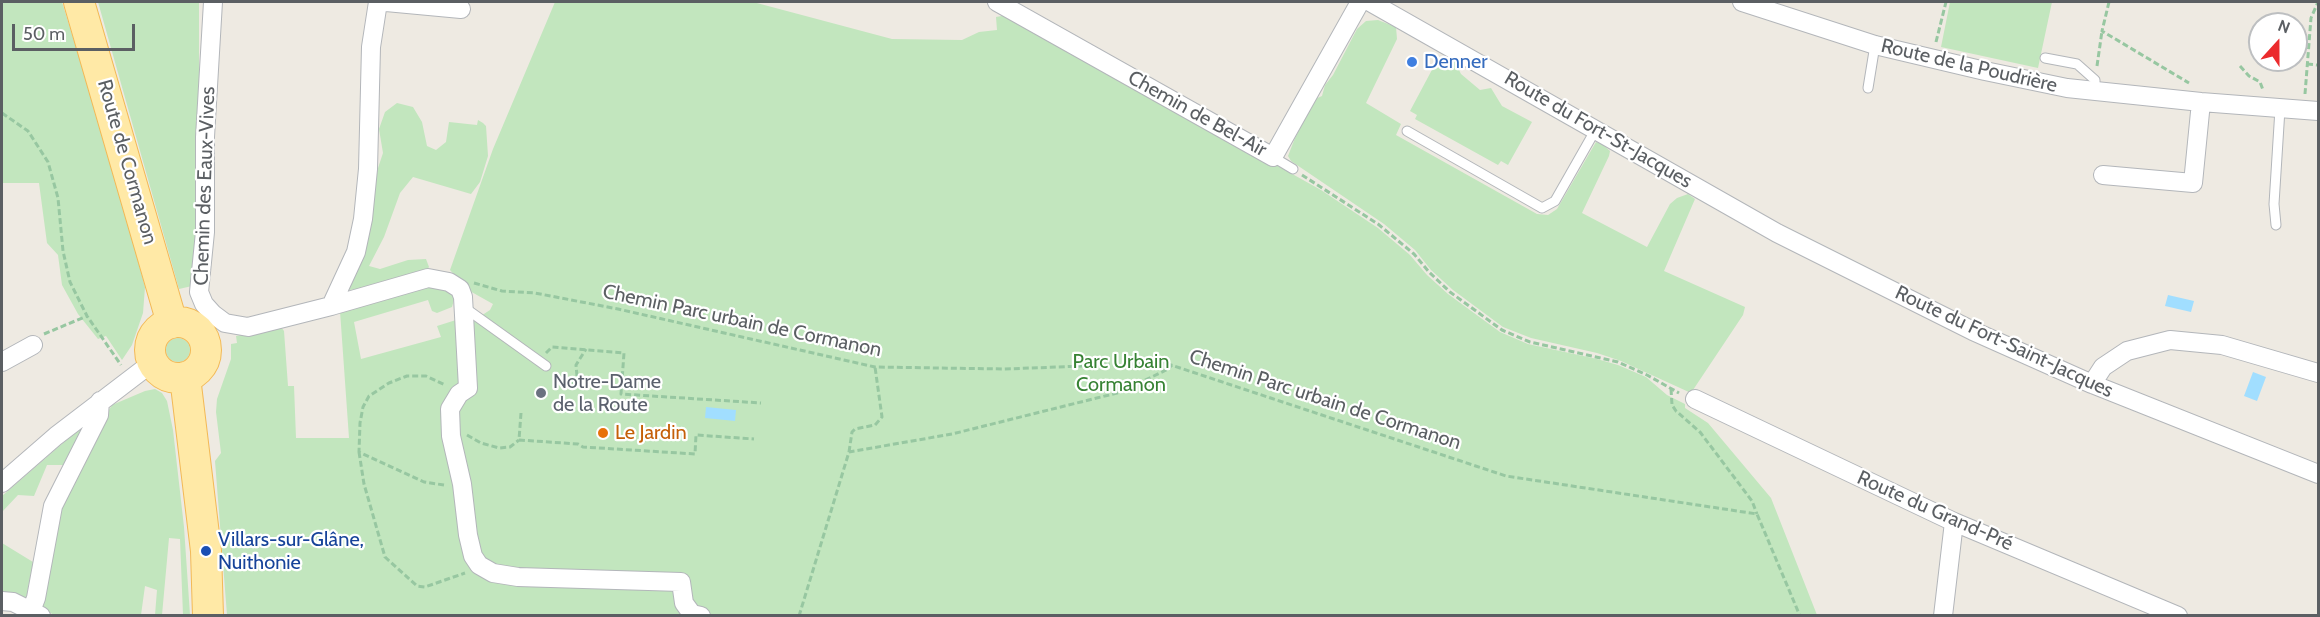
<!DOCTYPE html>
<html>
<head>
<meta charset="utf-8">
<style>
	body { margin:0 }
	#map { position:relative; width:2320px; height:617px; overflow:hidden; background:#eeeae2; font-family:Cabin,sans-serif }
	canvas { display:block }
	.frame { position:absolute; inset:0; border:3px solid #5b5f63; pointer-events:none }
	.north { position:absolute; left:2248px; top:12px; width:60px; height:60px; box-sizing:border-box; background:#fff; border:2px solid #bdbfc1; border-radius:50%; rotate:21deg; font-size:16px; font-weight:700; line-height:24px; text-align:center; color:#5b5f63 }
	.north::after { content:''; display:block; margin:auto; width:21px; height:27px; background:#eb2b2d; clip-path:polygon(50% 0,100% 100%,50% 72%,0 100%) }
	.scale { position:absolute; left:12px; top:24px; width:123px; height:27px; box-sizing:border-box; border:3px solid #5b5f63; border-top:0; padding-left:8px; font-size:18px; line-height:21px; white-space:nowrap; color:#5b5f63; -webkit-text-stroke:4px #fff; paint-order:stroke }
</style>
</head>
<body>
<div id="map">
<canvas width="2320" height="617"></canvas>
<div class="frame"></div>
<div class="north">N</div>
<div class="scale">50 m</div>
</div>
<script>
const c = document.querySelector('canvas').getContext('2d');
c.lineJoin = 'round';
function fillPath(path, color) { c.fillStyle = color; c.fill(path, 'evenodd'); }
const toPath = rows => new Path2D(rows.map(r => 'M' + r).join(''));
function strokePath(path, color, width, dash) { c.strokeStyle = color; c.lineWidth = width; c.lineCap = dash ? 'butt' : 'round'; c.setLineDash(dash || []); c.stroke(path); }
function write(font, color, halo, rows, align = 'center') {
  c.font = font + ' Cabin,sans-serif'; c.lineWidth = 4.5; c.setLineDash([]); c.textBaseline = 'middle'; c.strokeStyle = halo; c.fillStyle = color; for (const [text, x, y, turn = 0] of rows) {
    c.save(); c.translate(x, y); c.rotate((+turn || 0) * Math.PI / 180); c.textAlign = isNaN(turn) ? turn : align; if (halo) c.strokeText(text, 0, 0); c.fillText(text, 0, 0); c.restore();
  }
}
const green = toPath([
	[2,2,62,2,111,160,145,287,143,313,132,345,122,360,106,336,98,339,78,314,62,285,58,255,47,243,39,183,2,183],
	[98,2,199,2,199,244,192,286,179,289],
	[555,2,753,2,892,39,962,40,979,32,997,30,996,17,1007,15,1321,190,1378,228,1410,255,1427,275,1448,294,1500,332,1528,344,1597,359,1618,365,1646,377,1667,395,1685,404,1685,408,1708,423,1771,498,1817,615,227,615,215,461,221,453,216,412,217,399,231,359,231,344,237,343,236,336,281,327,284,331,288,386,294,386,296,438,349,438,340,311,426,286,442,286,455,296,452,307,437,313,432,311,428,300,354,322,361,359,441,337,437,326,456,320,467,325,490,310,493,304,468,290,450,270,493,149],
	[1950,2,2052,2,2038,68,1941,47],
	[1378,20,1396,27,1397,39,1366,103,1401,124,1396,135,1537,214,1548,215,1557,209,1596,142,1602,144,1610,151,1609,156,1582,213,1647,247,1670,204,1677,198,1688,194,1695,199,1664,271,1745,307,1743,315,1691,393,1621,361,1597,353,1531,338,1503,327,1453,290,1431,270,1415,250,1384,224,1291,161,1288,156,1295,138,1315,99,1322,96,1325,85,1333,75,1357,29,1366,21],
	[1442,56,1453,58,1461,74,1480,90,1491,88,1502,106,1532,122,1508,165,1501,161,1498,165,1415,119,1417,115,1410,111,1434,66],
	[397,103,413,107,422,122,427,146,436,150,446,142,449,122,477,125,478,120,483,123,486,126,488,156,480,182,471,194,413,177,400,193,384,237,369,266,380,269,408,260,426,259,429,267,424,274,374,287,349,290,355,276,371,189,383,153,379,129,385,112],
	'166 350a12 12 0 1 1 24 0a12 12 0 1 1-24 0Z',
	[155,389,162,393,167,401,173,430,184,527,190,615,183,615,180,539,169,538,162,615,155,615,157,590,145,586,141,615,54,615,42,608,41,603,56,510,71,474,112,405,145,391],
	[86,423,89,424,63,465,47,465,34,496,18,495,2,512,2,496],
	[2,543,33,562,26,599,2,597]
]);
const water = toPath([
	[2168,295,2194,301,2191,312,2165,306],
	[2253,372,2266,377,2257,401,2244,396],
	[706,407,736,410,735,421,705,418]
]);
const path = toPath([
	[2109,2,2102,31,2189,83],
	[1936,42,1946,2],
	[2307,64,2317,65],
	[2097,66,2102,31],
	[2240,66,2249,76,2260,82,2263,90],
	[2305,94,2311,18,2318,2],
	[2,113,28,131,48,162,58,198,63,251,70,282,87,316,121,365],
	[1302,175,1378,224,1414,254,1429,272,1450,292,1502,330,1530,342,1618,362,1647,375,1679,393],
	[474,283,502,291,535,293,618,309,875,367,1004,369,1165,363,1506,476,1757,514,1800,616],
	[44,334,87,316],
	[546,353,552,347,624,353,621,394,761,403],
	[555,372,559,383,591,386],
	[573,384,577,376,576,365,586,349],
	[1671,389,1672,405,1676,411,1700,432,1752,501,1757,514],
	[521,413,519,440,578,444,583,447,695,454,696,435,754,439],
	[467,435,481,443,499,448,510,447,519,440],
	[359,452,364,484,385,557,417,586,425,587,465,573],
	[849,452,852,432,855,429,875,425,882,417,875,367],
	[444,485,424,482,359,452,360,423,363,407,369,396,389,383,407,376,426,376,445,385],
	[799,616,849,452,952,434,1121,392,1168,369,1172,365]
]);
const service = toPath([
	[2045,58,2077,64,2095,80,2095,90],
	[1868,88,1875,45],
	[1407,131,1542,208,1555,201,1596,129],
	[1273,157,1293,169],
	[2276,225,2274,204,2280,109],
	[465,308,546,366]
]);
const minor = toPath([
	[213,2,205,137,205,232,199,292,204,304,213,314,225,323,248,327,331,306,356,252,363,219,368,169,371,47,378,2],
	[386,2,461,9],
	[997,2,1273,157,1360,2],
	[1370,2,1777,233,1973,331,2092,384,2318,474],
	[1742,2,1875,45,1985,71,2067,88,2201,102,2318,111],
	[2103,175,2193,183,2201,102],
	[331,306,428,278,449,282,460,289,463,297,468,388,459,394,450,409,451,436,462,484,468,535,473,556,479,565,493,573,518,577,681,582,684,603,692,614,701,616],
	[2,362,33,345],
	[2092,384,2103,367,2127,351,2170,340,2222,345,2318,373],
	[1695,399,1954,522,2178,616],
	[2,483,56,436,153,362],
	[2,601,13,602,31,611],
	[41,616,31,611,36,598,53,506,99,415,100,401],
	[1943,616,1954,522]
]);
const primary = toPath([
	[79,2,172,323],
	'150 350a28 28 0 1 1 56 0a28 28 0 1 1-56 0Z',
	[185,377,206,551,208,616]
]);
const markers = [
	[1412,62,6,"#3f7fe0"],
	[541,393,6,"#6b7280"],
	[603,433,6,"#e8710a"],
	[206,551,6,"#1a4fb4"]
];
const shopNames = [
	["Denner",1424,62]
];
const streetNames = [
	["Route de la Poudrière",1969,66,13],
	["Chemin de Bel-Air",1197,114,29],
	["Route du Fort-St-Jacques",1598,130,30],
	["Route de Cormanon",127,162,74],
	["Chemin des Eaux-Vives",205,186,-88],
	["Chemin Parc urbain de Cormanon",742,321,12],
	["Route du Fort-Saint-Jacques",2004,342,25],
	["Chemin Parc urbain de Cormanon",1325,400,18],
	["Route du Grand-Pré",1935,511,24]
];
const parkNames = [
	["Parc Urbain",1121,362],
	["Cormanon",1121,385]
];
const worshipNames = [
	["Notre-Dame",553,382],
	["de la Route",553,405]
];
const foodNames = [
	["Le Jardin",615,433]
];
const transitNames = [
	["Villars-sur-Glâne,",218,540],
	["Nuithonie",218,563]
];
fillPath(green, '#c2e6be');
fillPath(water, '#a1deff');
strokePath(service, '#b3b6ba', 11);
strokePath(minor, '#b3b6ba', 20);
strokePath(primary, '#f3b956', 32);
strokePath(path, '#97c7a1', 3, [6, 3]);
strokePath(service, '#fff', 9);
strokePath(minor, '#fff', 18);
strokePath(primary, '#ffe9a6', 30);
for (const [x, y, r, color] of markers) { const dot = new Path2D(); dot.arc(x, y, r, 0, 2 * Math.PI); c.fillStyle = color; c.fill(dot); strokePath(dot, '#fff', 2); }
write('20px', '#366cbe', '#fff', shopNames, 'left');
write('20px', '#5b5f63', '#fff', streetNames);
write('20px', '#368233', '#fff', parkNames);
write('20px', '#5b616d', '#fff', worshipNames, 'left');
write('20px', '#c56008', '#fff', foodNames, 'left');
write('20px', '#164399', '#fff', transitNames, 'left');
</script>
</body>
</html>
